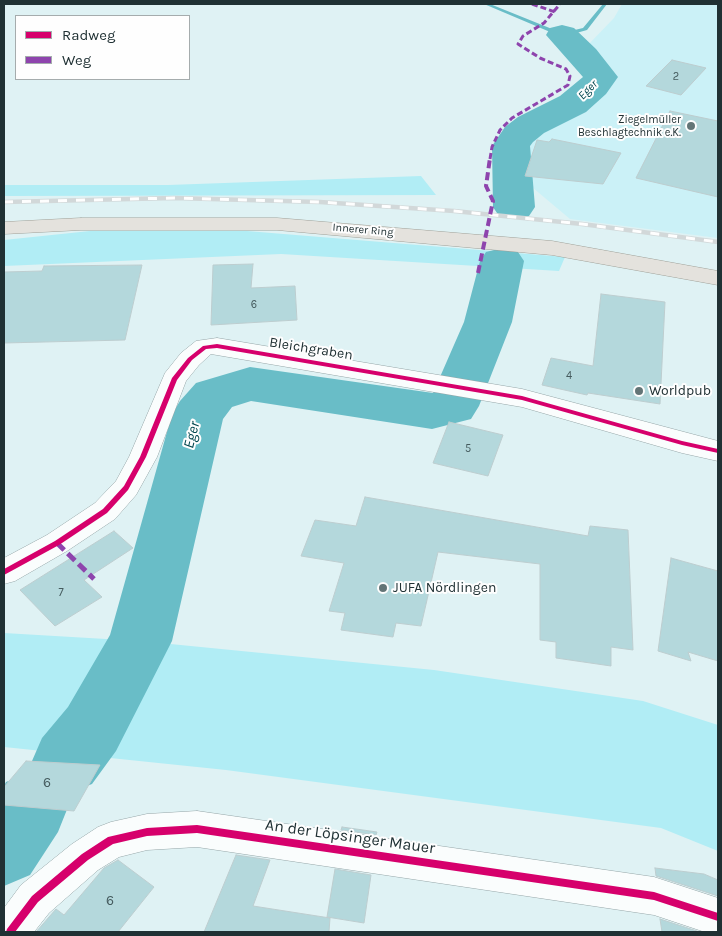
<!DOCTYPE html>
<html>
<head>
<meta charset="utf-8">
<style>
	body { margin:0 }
	#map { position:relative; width:722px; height:936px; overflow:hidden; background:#dff2f4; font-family:Karla,sans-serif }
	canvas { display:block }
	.frame { position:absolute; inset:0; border:5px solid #203134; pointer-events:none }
	.legend { position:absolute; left:15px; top:15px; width:175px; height:65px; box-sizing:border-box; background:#fefefe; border:1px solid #a5acad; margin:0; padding:6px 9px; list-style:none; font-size:15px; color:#203134 }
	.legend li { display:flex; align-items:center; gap:10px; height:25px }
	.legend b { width:25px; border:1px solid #a5acad }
</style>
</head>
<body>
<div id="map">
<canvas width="722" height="936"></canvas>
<div class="frame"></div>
<ul class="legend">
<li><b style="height:6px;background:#d6006c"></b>Radweg</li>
<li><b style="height:6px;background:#8e44ad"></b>Weg</li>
</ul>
</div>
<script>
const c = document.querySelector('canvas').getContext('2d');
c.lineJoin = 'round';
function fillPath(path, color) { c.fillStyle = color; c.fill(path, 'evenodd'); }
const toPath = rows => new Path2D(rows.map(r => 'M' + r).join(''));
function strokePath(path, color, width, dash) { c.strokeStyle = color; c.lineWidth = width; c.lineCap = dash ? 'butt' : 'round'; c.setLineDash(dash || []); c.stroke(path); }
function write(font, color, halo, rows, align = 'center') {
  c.font = font + ' Karla,sans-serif'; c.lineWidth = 4; c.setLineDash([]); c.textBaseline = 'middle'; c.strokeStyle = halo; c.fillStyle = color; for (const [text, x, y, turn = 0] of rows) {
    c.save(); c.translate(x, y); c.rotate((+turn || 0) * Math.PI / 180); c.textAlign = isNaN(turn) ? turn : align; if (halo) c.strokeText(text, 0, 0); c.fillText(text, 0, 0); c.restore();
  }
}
const built = toPath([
	[622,4,718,4,718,238,570,219,520,177,530,134,613,73,586,47,614,18]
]);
const green = toPath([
	[421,176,436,195,4,196,4,185,168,185],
	[90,231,247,231,565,257,559,271,281,254,4,266,4,240],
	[4,633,140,641,434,670,643,701,718,725,718,851,661,828,226,770,4,747]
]);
const stream = toPath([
	[484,4,490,4,562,33,583,28,603,4,607,4,587,30,562,37,484,4]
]);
const river = toPath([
	[562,25,574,28,596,49,618,77,606,94,586,112,544,133,533,142,530,146,535,207,529,216,514,219,499,216,493,207,492,146,505,127,518,117,560,96,583,77,546,35,550,28,562,25],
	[502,248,518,252,524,261,512,322,479,406,471,419,432,429,251,401,232,407,223,419,172,641,116,751,92,784,67,794,62,792,68,807,58,832,30,875,4,886,4,786,6,782,32,772,38,774,32,761,42,738,68,707,110,635,172,414,180,401,196,383,250,367,433,393,464,322,480,261,486,252,502,248]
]);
const building = toPath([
	[672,60,706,68,681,95,646,86,672,60],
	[670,111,718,121,718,197,636,178,670,111],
	[552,139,621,153,603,184,525,176,537,140,549,142,552,139],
	[253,264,251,288,295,286,297,320,211,325,213,265,253,264],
	[44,266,142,265,125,340,4,343,4,272,42,271,44,266],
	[601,294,665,302,660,404,588,393,587,395,542,385,551,358,593,366,601,294],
	[449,422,503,435,488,476,433,463,449,422],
	[365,497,588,536,590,526,628,530,633,650,611,647,611,666,556,658,556,642,540,640,540,564,438,552,421,626,396,623,393,637,341,630,345,613,329,611,344,563,301,556,315,520,356,526,365,497],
	[114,531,133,548,84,580,102,597,55,626,20,590,114,531],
	[671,558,718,571,718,661,688,652,691,661,658,651,671,558],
	[26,761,100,765,74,811,4,805,4,787,26,761],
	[342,827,377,832,376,835,341,830,342,827],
	[236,855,270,860,253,906,330,918,329,932,204,932,236,855],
	[118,860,154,887,118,932,36,932,56,909,64,915,104,868,118,860],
	[655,868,704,874,718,880,718,896,656,876,655,868],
	[335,869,371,875,364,923,327,917,335,869],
	[660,919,700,932,662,932,660,919]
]);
const minor = toPath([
	[217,338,522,389,718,441,718,461,682,453,522,407,211,354,199,365,186,381,157,457,136,495,115,519,67,551,15,581,4,584,4,558,47,535,95,503,116,481,129,457,165,373,181,353,196,341,217,338],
	[197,811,654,877,718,898,718,932,705,932,654,915,197,847,147,850,119,857,98,870,49,913,34,932,4,932,4,908,21,885,72,844,98,827,111,822,147,814,197,811]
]);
const major = toPath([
	[81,218,277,218,552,241,718,271,718,285,552,255,277,230,81,230,4,234,4,222,81,218]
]);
const rail = toPath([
	[4,202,174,198,320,202,454,211,582,224,718,242]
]);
const quietFar2 = toPath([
	[532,4,555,12],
	[490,159,492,147,500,130,512,118,568,85,570,76,566,69,540,58,518,44,523,36,544,23,560,4]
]);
const quietFar1 = toPath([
	[478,273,493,201,486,186,490,158]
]);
const quiet = toPath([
	[57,543,94,579]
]);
const cycleway = toPath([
	[217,344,522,396,682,441,718,449,718,453,682,445,522,400,217,348,206,349,192,360,177,380,146,457,128,490,107,513,59,545,4,575,4,569,55,541,103,509,124,486,140,457,172,378,188,358,203,346,217,344],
	[197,825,654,892,718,913,718,921,654,900,197,833,147,836,113,844,88,860,38,902,15,932,6,932,7,929,32,896,82,854,108,837,147,828,197,825]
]);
const markers = [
	[691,126,5,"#637577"],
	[639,391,5,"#637577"],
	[383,588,5,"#637577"]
];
const numberNames = [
	["2",676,77],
	["6",254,305],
	["4",569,376],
	["5",468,449],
	["7",61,593]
];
const farPoinames = [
	["Ziegelmüller",681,120],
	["Beschlagtechnik e.K.",681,133]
];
const farStreetnames = [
	["Innerer Ring",363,230,5]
];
const farWaternames = [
	["Eger",588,90,-45]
];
const streetNames = [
	["Bleichgraben",311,349,9]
];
const poiNames = [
	["Worldpub",649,391],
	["JUFA Nördlingen",393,588]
];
const nearNumbernames = [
	["6",47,783],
	["6",110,901]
];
const waterNames = [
	["Eger",192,435,-76]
];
const nearStreetnames = [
	["An der Löpsinger Mauer",350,837,8]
];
fillPath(built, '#cbf1f7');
fillPath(green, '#b1edf5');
fillPath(stream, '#69bdc7');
fillPath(river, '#69bdc7');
fillPath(building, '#b4d8dc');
strokePath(building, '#bdcdcf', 1);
strokePath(minor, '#96a6a8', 1);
strokePath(major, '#a0a199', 1);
fillPath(minor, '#fafdfd');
fillPath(major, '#e4e2dd');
strokePath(rail, '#d2d8d9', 4.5);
strokePath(rail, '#fefefe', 3, [9]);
strokePath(quietFar2, '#8e44ad', 3, [6, 3]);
strokePath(quietFar1, '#8e44ad', 4, [8, 4]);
strokePath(quiet, '#8e44ad', 5, [10, 5]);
fillPath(cycleway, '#d6006c');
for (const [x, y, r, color] of markers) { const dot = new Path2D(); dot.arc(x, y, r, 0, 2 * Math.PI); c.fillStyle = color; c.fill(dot); strokePath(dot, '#fefefe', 2); }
write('11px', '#455b5e', null, numberNames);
write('11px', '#203134', '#fefefe', farPoinames, 'right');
write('11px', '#203134', '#fefefe', farStreetnames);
write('italic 12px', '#00464e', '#fefefe', farWaternames);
write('14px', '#203134', '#fefefe', streetNames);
write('14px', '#203134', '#fefefe', poiNames, 'left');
write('14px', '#455b5e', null, nearNumbernames);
write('italic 15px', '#00464e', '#fefefe', waterNames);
write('16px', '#203134', '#fefefe', nearStreetnames);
</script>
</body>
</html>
